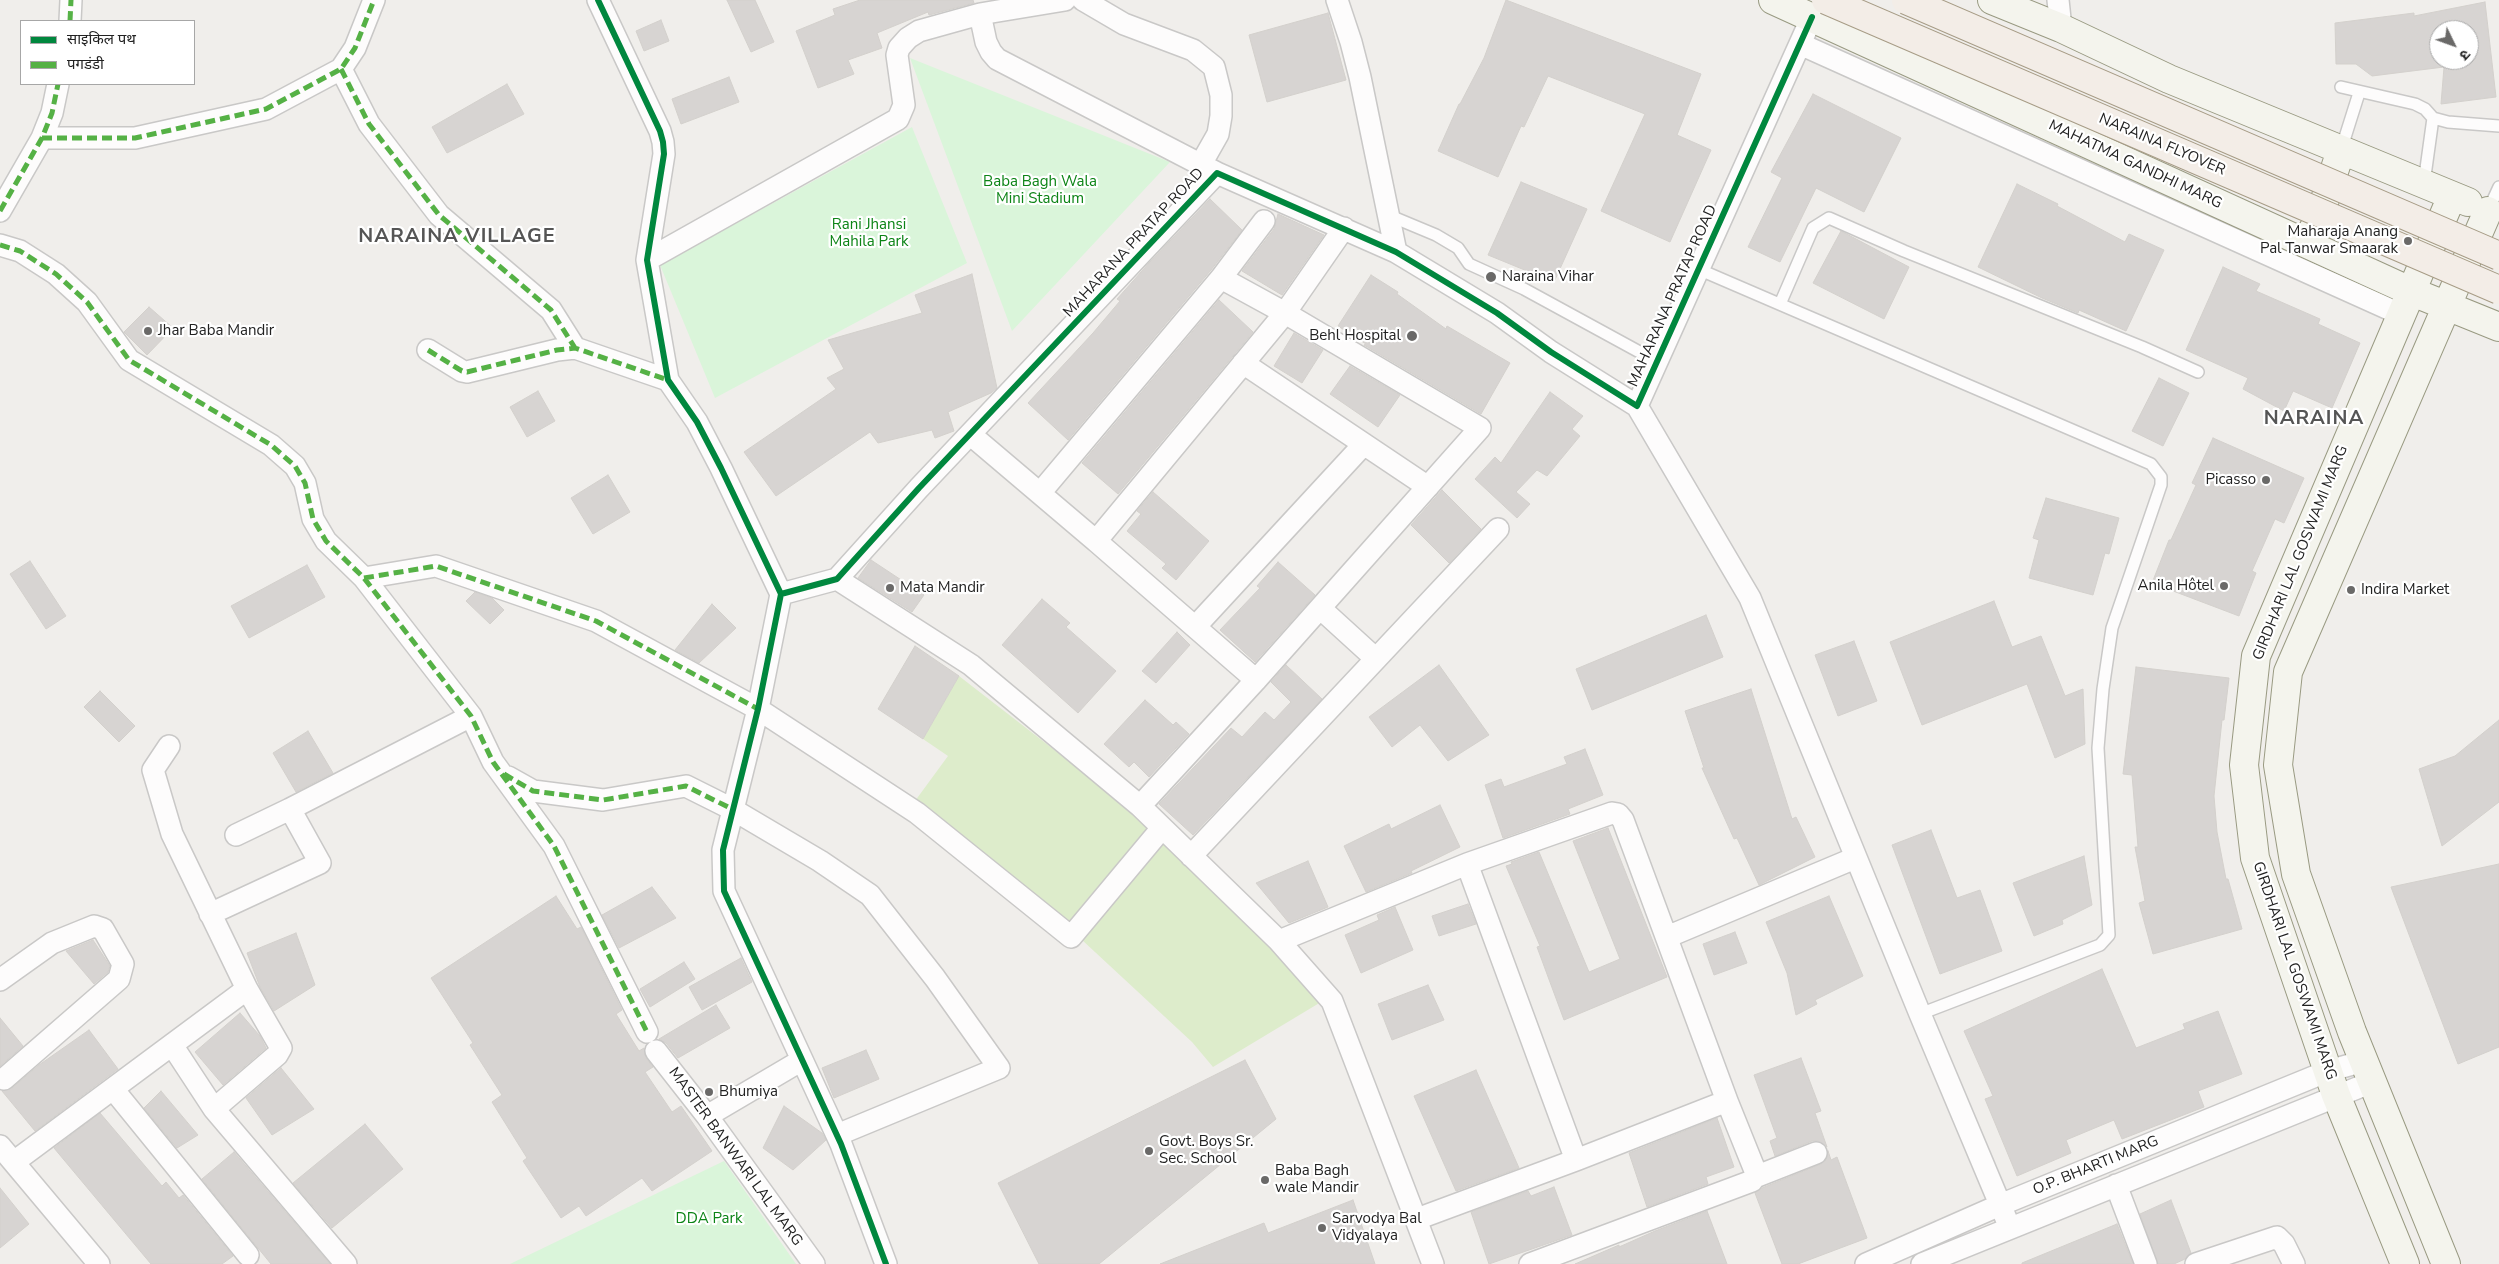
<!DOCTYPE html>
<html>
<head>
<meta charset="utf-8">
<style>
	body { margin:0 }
	#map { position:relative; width:2499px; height:1264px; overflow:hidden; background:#f0eeeb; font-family:"Nunito Sans","Noto Sans Devanagari",sans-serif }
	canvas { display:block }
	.legend { position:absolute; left:20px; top:20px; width:175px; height:65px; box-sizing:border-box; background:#fff; border:1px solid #a7a7a7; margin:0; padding:6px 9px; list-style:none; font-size:15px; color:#222 }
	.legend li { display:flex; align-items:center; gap:10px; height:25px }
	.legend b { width:25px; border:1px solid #a7a7a7 }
	.north { position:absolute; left:2429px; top:20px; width:50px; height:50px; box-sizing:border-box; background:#fff; border:1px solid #a7a7a7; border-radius:50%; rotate:132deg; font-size:14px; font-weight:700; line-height:20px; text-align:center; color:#222 }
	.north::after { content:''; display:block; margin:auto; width:18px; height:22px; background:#6a6968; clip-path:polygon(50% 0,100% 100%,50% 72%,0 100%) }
</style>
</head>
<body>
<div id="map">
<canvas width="2499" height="1264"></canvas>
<ul class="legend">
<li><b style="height:6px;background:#00873e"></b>साइकिल पथ</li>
<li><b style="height:6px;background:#55b145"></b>पगडंडी</li>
</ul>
<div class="north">उ</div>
</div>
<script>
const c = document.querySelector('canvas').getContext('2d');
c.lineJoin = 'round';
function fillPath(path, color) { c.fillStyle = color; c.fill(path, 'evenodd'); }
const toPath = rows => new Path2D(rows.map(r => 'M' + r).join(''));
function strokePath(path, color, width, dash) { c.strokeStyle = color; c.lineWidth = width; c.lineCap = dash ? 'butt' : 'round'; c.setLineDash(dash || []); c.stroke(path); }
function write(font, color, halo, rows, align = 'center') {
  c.font = font + ' "Nunito Sans",sans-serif'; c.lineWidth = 4.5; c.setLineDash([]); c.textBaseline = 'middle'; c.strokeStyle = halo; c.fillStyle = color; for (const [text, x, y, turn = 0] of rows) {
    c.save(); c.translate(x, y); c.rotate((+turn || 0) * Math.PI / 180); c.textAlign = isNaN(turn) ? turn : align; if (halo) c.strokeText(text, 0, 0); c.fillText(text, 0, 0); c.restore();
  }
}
const grass = toPath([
	[959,676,1137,814,1277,944,1321,1002,1213,1067,1192,1042,1068,927,904,816,948,756,923,739]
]);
const park = toPath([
	[910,58,1170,162,1012,331],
	[912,127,967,263,715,398,660,265],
	[724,1161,796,1264,510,1264]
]);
const building = toPath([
	[727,0,755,0,774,42,751,52,727,0],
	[860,0,973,0,974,3,929,15,928,12,877,33,882,48,848,60,854,74,818,88,796,31,835,15,833,9,860,0],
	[1506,0,1701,74,1677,135,1711,150,1670,242,1601,211,1645,114,1548,76,1524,127,1521,126,1498,177,1438,151,1459,104,1460,104,1484,58,1506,0],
	[2485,2,2496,97,2441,104,2444,67,2372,76,2356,64,2336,64,2335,23,2414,13,2414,16,2485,2],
	[2439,30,2469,30,2469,60,2439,60,2439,30],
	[1328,13,1346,80,1267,102,1249,35,1328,13],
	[661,20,669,41,644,51,636,31,661,20],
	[729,77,739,102,681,124,672,99,729,77],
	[507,84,524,114,447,153,432,127,507,84],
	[1813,94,1901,138,1864,212,1816,188,1780,262,1748,247,1782,178,1771,172,1813,94],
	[1521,182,1587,209,1554,282,1488,255,1521,182],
	[2017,184,2058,204,2057,206,2125,242,2129,234,2164,250,2126,331,2079,310,2078,313,2042,298,1978,267,2017,184],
	[1210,199,1242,230,1211,270,1068,440,1028,403,1093,333,1120,301,1117,299,1149,263,1210,199],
	[1278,214,1324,235,1282,295,1242,271,1274,229,1278,214],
	[1841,231,1909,267,1884,319,1813,283,1841,231],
	[2223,267,2260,284,2256,291,2320,319,2318,324,2360,343,2332,408,2293,391,2284,411,2243,389,2248,378,2186,350,2223,267],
	[972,274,997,388,991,393,948,412,954,431,935,438,932,430,878,443,870,432,776,496,744,452,836,389,827,378,844,369,828,340,922,313,915,295,972,274],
	[1371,275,1398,292,1397,294,1446,329,1447,326,1510,363,1481,414,1364,345,1366,344,1338,326,1371,275],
	[1219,300,1253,332,1118,494,1082,463,1219,300],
	[149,307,173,328,147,355,124,332,149,307],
	[1294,333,1323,350,1302,383,1274,366,1294,333],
	[1350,366,1400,395,1378,427,1330,394,1350,366],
	[2159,378,2189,393,2163,446,2132,431,2159,378],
	[538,391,555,421,527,437,510,407,538,391],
	[1550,392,1583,416,1572,429,1580,436,1547,476,1537,470,1516,492,1530,504,1517,518,1475,479,1495,457,1501,463,1550,392],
	[2213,438,2304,478,2284,523,2275,519,2252,571,2256,573,2239,616,2152,583,2169,540,2171,540,2196,485,2192,483,2213,438],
	[608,475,630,512,593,534,571,498,608,475],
	[1442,490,1481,529,1449,563,1411,525,1442,490],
	[1153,492,1209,541,1176,580,1162,568,1166,564,1127,531,1141,514,1137,511,1153,492],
	[2046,498,2119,518,2109,554,2105,553,2093,595,2029,578,2039,540,2033,538,2046,498],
	[871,560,924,595,912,612,858,578,871,560],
	[30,561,66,616,46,629,10,574,30,561],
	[1278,562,1315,595,1255,662,1220,630,1260,588,1257,586,1278,562],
	[307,565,325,597,249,638,231,606,307,565],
	[475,592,492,598,504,610,490,624,466,601,475,592],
	[1042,599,1070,623,1066,627,1116,671,1078,713,1002,645,1042,599],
	[1994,601,2012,647,2041,636,2065,696,2083,689,2085,744,2055,758,2027,684,1922,725,1890,642,1994,601],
	[712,604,736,628,699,663,675,650,712,604],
	[1706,615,1723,657,1592,710,1576,669,1706,615],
	[1177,632,1190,645,1156,683,1142,671,1177,632],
	[1854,641,1877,701,1838,716,1815,655,1854,641],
	[915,646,959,676,923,739,878,709,915,646],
	[1286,665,1322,699,1193,835,1159,804,1231,728,1242,737,1265,712,1274,720,1291,702,1271,682,1286,665],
	[1439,665,1489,735,1448,761,1420,725,1392,747,1369,717,1439,665],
	[2136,667,2229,678,2224,720,2222,720,2214,796,2217,832,2226,879,2228,879,2242,929,2153,954,2139,903,2145,901,2135,847,2138,847,2132,775,2123,774,2136,667],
	[1751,689,1792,819,1796,817,1815,857,1759,885,1737,838,1734,839,1702,768,1704,768,1685,711,1751,689],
	[100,691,135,726,119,742,84,707,100,691],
	[1145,700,1173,725,1176,722,1189,734,1149,777,1134,762,1129,767,1104,744,1145,700],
	[2499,720,2499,802,2442,846,2419,769,2455,756,2499,720],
	[308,731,333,773,296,792,273,753,308,731],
	[1585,749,1603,795,1568,809,1570,814,1503,838,1485,785,1501,779,1504,787,1567,764,1564,757,1585,749],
	[1440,805,1460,847,1411,871,1412,873,1366,892,1344,846,1389,824,1391,829,1440,805],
	[1608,828,1667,977,1564,1020,1537,947,1540,946,1506,866,1512,864,1511,862,1539,852,1589,972,1620,959,1573,841,1608,828],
	[1931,830,1957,898,1980,890,2002,951,1940,974,1892,845,1931,830],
	[2084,856,2092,905,2062,920,2063,924,2034,936,2013,883,2084,856],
	[1308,861,1328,907,1289,923,1256,883,1308,861],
	[2499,864,2499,1047,2458,1064,2391,887,2499,864],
	[652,887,676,918,619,948,602,915,652,887],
	[556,896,577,929,581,927,622,1010,616,1014,639,1051,644,1048,646,1058,653,1067,645,1072,672,1112,681,1106,712,1151,652,1191,642,1178,586,1216,579,1206,561,1218,523,1161,527,1158,492,1102,502,1095,470,1045,473,1043,431,978,556,896],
	[1829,896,1863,976,1815,1000,1817,1004,1796,1015,1787,973,1766,922,1829,896],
	[1468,904,1476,924,1439,936,1432,916,1468,904],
	[1395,907,1413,950,1361,973,1345,935,1379,920,1377,915,1395,907],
	[1735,932,1747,963,1714,975,1703,944,1735,932],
	[296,933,315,985,274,1011,260,987,247,953,296,933],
	[93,940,110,966,108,972,94,984,66,951,93,940],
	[741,958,752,982,702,1010,689,987,741,958],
	[684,962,695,979,650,1007,640,989,684,962],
	[2102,969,2136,1048,2185,1029,2183,1024,2218,1011,2242,1074,2198,1091,2204,1107,2122,1139,2114,1120,2066,1140,2071,1153,2017,1176,1985,1099,1993,1096,1964,1031,2102,969],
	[1428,985,1444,1020,1392,1040,1378,1004,1428,985],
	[716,1005,730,1028,678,1058,666,1043,659,1039,716,1005],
	[240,1013,260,1036,266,1048,223,1085,195,1052,240,1013],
	[0,1018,23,1046,0,1066,0,1018],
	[89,1030,118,1069,35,1131,2,1091,12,1088,39,1065,89,1030],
	[866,1050,879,1079,834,1098,822,1068,866,1050],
	[1801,1058,1821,1111,1815,1113,1827,1147,1818,1141,1812,1141,1775,1156,1770,1141,1777,1138,1754,1075,1801,1058],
	[1245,1060,1276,1119,1099,1264,1039,1264,998,1183,1245,1060],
	[281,1068,314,1109,272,1135,246,1098,281,1068],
	[1476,1070,1519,1168,1456,1191,1414,1096,1476,1070],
	[161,1091,198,1135,177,1148,144,1108,161,1091],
	[784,1106,822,1133,826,1140,793,1170,763,1148,784,1106],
	[100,1113,162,1186,166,1182,179,1198,183,1195,233,1256,222,1264,151,1264,54,1148,100,1113],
	[1717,1118,1734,1167,1706,1177,1708,1184,1647,1207,1629,1153,1717,1118],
	[365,1124,403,1169,332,1228,293,1183,365,1124],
	[1828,1151,1831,1160,1837,1157,1867,1238,1798,1264,1782,1264,1755,1193,1762,1188,1821,1164,1826,1160,1828,1151],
	[234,1152,330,1264,271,1264,202,1179,234,1152],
	[1554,1187,1572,1235,1489,1264,1471,1212,1528,1191,1531,1196,1554,1187],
	[0,1188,29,1224,0,1248,0,1188],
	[1353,1200,1375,1264,1160,1264,1264,1223,1268,1233,1353,1200],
	[2171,1200,2191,1253,2185,1259,2174,1264,2158,1264,2140,1214,2171,1200],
	[1707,1211,1727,1264,1575,1264,1619,1245,1619,1247,1655,1231,1707,1211],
	[2117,1224,2133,1264,2022,1264,2022,1263,2117,1224]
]);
const service = toPath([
	[2341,87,2415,104,2425,109,2433,118,2448,122,2499,126],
	[2341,150,2359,93],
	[2424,183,2433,118],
	[2488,211,2499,187],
	[1388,215,1436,235,1458,248,1469,264,1524,289,1656,361],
	[1698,269,2151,464,2161,477,2161,485,2112,628,2103,689,2098,748,2109,935,2100,945,1920,1014],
	[1780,304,1813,228,1829,218,1904,251,2142,347,2198,372]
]);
const minor = toPath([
	[598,0,660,131,663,142,664,154,647,260,668,380,697,422,721,468,781,594,758,709,723,850,724,891,841,1144,886,1264],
	[1065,0,980,14,986,42,991,52,997,59,1217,173],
	[1083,0,1124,24,1193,50,1214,67,1221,95,1221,116,1218,134,1201,164],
	[1337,0,1351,42,1360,77,1396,252],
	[2058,0,2061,28],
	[70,21,71,0],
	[1800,44,2400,314],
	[341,69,369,124,439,215,551,310,575,348],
	[42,138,135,138,266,109,341,69,355,48,374,0],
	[0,211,42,138,52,113,58,84],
	[0,245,20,251,56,274,87,302,129,360,271,445,295,466,305,483,313,519,326,541,364,578,471,716,493,762,554,846,647,1032],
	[647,260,898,119,904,105,897,55,899,48,908,38,919,31,980,14],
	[1221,278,1285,313,1344,228],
	[428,350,462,371,467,372,557,350,575,348,668,380],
	[1243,363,1428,487],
	[1637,406,1750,598,1920,1014,2010,1228],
	[971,435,1096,541],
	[1040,493,1221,278,1264,221],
	[364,578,436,566,596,621,758,709,917,813,1071,937,1162,828],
	[837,579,971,665,1140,806,1279,941,1332,1001,1433,1264],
	[781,594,837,579,919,488,1217,173,1396,252,1497,313,1551,352,1637,406,1812,17],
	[1320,608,1376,659],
	[1195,627,1364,444],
	[508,777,533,791,603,800,686,786,732,809,820,861,870,895,935,978,999,1068,837,1135],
	[1140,806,1256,680,1480,428,1285,313,1096,541,1256,680],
	[236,835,290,809],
	[1191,856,1498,529],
	[210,914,320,863,290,809,471,716],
	[1667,937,1855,858],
	[1279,941,1467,864],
	[0,980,52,943,94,926,103,929,123,964,119,979,4,1079],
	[172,1045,214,1109,277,1055,281,1048,247,989],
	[656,1051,707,1116,814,1264],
	[113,1089,248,1255],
	[214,1109,346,1264],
	[707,1116,802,1060],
	[0,1146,99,1264],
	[14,1162,247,989,172,834,153,770,169,746],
	[1755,1177,1816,1153],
	[2116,1185,2146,1264],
	[1417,1219,1576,1160,1727,1101,1623,820,1618,814,1612,813,1467,864,1576,1160],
	[1530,1264,1752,1181,1756,1173,1727,1101],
	[1866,1264,2000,1205,2328,1071,2364,1061],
	[1922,1264,2372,1082],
	[2196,1264,2277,1237,2284,1244,2294,1264]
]);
const secondary = toPath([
	[1773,0,2410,291,2499,327],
	[1992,0,2061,28,2169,79,2468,202],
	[2305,243,2318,221,2341,150],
	[2405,1264,2336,1095,2255,858,2244,765,2256,656,2452,196],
	[2446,1264,2352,1032,2296,874,2278,765,2288,672,2488,211]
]);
const primaryBridge = toPath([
	[1826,0,2499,290],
	[1906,0,2499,256]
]);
const quiet = toPath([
	[70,21,71,0],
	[341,69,369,124,439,215,551,310,575,348],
	[42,138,135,138,266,109,341,69,355,48,374,0],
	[0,211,42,138,52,113,58,84],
	[0,245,20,251,56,274,87,302,129,360,271,445,295,466,305,483,313,519,326,541,364,578,471,716,493,762,554,846,647,1032],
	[428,350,462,371,467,372,557,350,575,348,668,380,667,378],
	[364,578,436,566,596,621,758,709],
	[504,774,533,791,603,800,686,786,732,809]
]);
const cycleway = toPath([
	[598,0,660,131,663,142,664,154,647,260,668,380,697,422,721,468,781,594,758,709,723,850,724,891,841,1144,886,1264],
	[781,594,837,579,919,488,1217,173,1396,252,1497,313,1551,352,1637,406,1812,17]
]);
const markers = [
	[2408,241,5,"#6a6968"],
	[1491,277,6,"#6a6968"],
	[148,331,5,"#6a6968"],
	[1412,336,6,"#6a6968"],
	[2266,480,5,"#6a6968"],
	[2224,586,5,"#6a6968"],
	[890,588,5,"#6a6968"],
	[2351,590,5,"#6a6968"],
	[709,1092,5,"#6a6968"],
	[1149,1151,5,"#6a6968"],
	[1265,1180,5,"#6a6968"],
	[1322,1228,5,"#6a6968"]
];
const streetNames = [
	["NARAINA FLYOVER",2162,145,23],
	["MAHATMA GANDHI MARG",2135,165,25],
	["MAHARANA PRATAP ROAD",1134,243,-47],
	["MAHARANA PRATAP ROAD",1673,296,-66],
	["GIRDHARI LAL GOSWAMI MARG",2301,553,-68],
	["GIRDHARI LAL GOSWAMI MARG",2294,971,71],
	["MASTER BANWARI LAL MARG",735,1157,54],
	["O.P. BHARTI MARG",2096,1166,-22]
];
const parkNames = [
	["Baba Bagh Wala",1040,182],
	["Mini Stadium",1040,199],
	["Rani Jhansi",869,225],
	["Mahila Park",869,242],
	["DDA Park",709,1219]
];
const poiNames = [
	["Maharaja Anang",2398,232,"right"],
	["Pal Tanwar Smaarak",2398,249,"right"],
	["Naraina Vihar",1502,277],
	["Jhar Baba Mandir",158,331],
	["Behl Hospital",1401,336,"right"],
	["Picasso",2256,480,"right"],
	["Anila Hôtel",2214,586,"right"],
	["Mata Mandir",900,588],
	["Indira Market",2361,590],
	["Bhumiya",719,1092],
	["Govt. Boys Sr.",1159,1142],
	["Sec. School",1159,1159],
	["Baba Bagh",1275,1171],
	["wale Mandir",1275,1188],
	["Sarvodya Bal",1332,1219],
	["Vidyalaya",1332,1236]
];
const districtNames = [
	["NARAINA VILLAGE",457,237],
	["NARAINA",2314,419]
];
fillPath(grass, '#ddeccb');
fillPath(park, '#daf5da');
fillPath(building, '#d7d4d2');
strokePath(building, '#d3d0cc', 1);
strokePath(service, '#c9c8c7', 14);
strokePath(minor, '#c9c8c7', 24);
strokePath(secondary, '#999a82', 30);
strokePath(service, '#fdfcfc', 11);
strokePath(minor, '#fdfcfc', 21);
strokePath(secondary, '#f4f4ed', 28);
strokePath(primaryBridge, '#a79c86', 30, []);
strokePath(primaryBridge, '#f3ede7', 28);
strokePath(quiet, '#55b145', 5, [10, 5]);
strokePath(cycleway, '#00873e', 6);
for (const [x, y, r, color] of markers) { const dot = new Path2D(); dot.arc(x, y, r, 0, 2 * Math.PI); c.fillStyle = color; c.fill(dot); strokePath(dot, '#fff', 2); }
write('15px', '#222', '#fff', streetNames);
write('15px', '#0c8416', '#fff', parkNames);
write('15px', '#222', '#fff', poiNames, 'left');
c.letterSpacing = '1px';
write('bold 20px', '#555', '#fff', districtNames);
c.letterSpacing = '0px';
</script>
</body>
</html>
